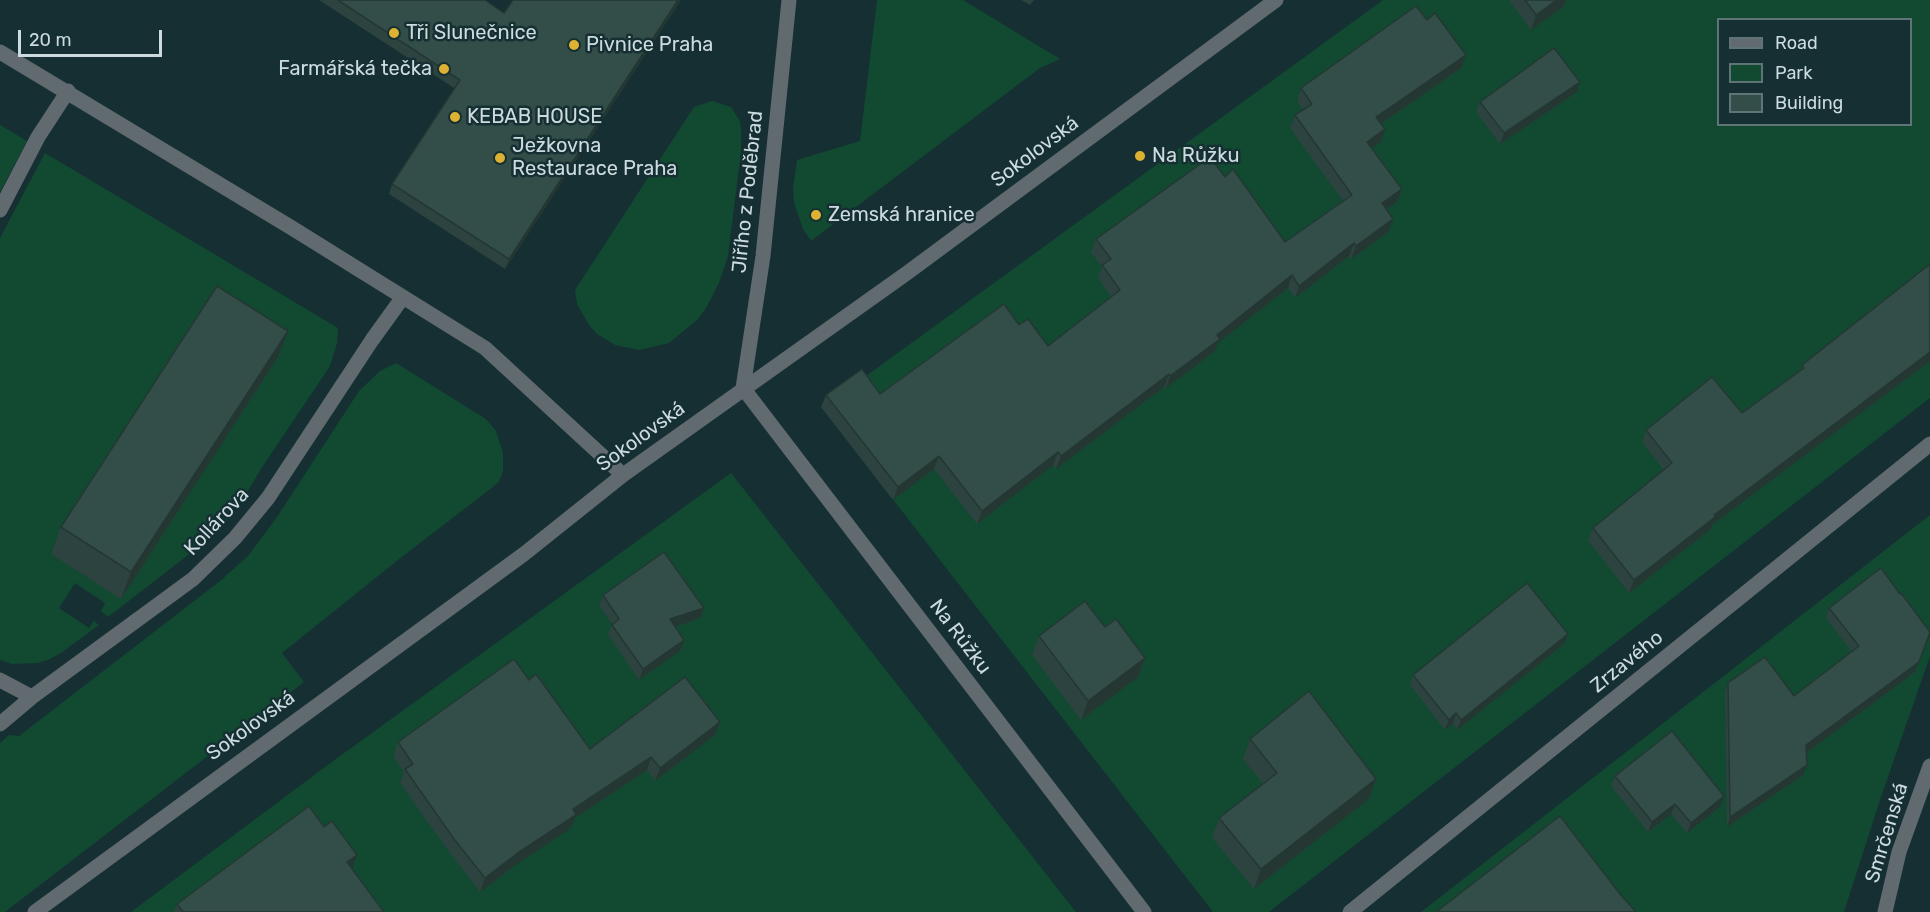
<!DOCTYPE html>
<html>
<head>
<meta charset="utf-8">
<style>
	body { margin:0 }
	#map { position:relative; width:1930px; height:912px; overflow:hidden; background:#152f33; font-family:Rubik,sans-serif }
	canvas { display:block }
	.legend { position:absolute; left:1717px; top:18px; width:195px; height:108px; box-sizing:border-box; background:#152f33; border:2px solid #5e7477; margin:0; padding:8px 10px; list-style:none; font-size:18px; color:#ccdbdd }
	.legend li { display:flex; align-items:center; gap:12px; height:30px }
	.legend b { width:30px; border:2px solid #5e7477 }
	.scale { position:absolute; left:18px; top:30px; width:144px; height:27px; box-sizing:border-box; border:3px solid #ccdbdd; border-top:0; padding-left:8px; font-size:18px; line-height:21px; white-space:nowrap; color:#ccdbdd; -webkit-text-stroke:4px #152f33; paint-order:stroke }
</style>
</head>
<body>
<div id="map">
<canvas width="1930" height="912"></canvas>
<ul class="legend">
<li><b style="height:8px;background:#606a6f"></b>Road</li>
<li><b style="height:16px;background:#114a31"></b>Park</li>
<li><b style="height:16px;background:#334e49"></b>Building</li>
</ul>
<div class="scale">20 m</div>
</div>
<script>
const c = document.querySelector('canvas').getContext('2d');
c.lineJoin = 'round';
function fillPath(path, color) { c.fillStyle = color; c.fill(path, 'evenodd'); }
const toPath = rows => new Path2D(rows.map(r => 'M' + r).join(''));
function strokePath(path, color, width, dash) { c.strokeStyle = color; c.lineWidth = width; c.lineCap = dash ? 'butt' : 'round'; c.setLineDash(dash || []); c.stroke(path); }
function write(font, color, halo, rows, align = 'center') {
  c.font = font + ' Rubik,sans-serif'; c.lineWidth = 5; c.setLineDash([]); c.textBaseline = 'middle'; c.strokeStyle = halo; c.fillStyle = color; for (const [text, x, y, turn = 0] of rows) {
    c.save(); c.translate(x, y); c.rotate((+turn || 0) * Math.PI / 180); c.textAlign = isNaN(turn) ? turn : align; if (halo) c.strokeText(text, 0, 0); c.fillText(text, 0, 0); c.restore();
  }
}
const green = toPath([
	[877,0,963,0,1060,59,1040,68,811,241,803,229,794,203,793,189,797,160,860,141],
	[1383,0,1930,0,1930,398,1269,912,1213,912,822,408],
	[1718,20,1910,20,1910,124,1718,124],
	[712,101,731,107,740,121,741,129,741,152,728,256,719,283,706,308,697,320,669,343,639,350,615,345,597,334,589,325,577,304,575,290,694,107],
	[0,125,27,141,0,192],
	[45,153,338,328,337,343,330,366,261,469,243,499,220,529,192,552,108,617,101,611,105,603,75,583,59,608,89,628,94,621,99,625,61,653,50,659,38,663,11,664,0,660,0,238],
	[396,363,486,419,496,431,503,453,503,472,498,483,398,560,282,653,304,682,5,912,0,912,0,743,9,735,19,736,220,581,248,556,277,517,359,391,380,371],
	[731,473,1076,912,131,912,329,764],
	[1930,515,1930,656,1880,800,1844,912,1421,912]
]);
const minor = toPath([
	[789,0,763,256,743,388,1144,912],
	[0,52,292,228,485,348,623,475],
	[0,210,38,137,68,91],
	[0,680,32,697,193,579,235,538,268,498,372,340,403,297],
	[0,724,32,697],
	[35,912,524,554,623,475,907,273,1276,0],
	[1350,912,1930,444],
	[1885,912,1899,852,1930,766]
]);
const wall = toPath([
	[319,0,485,0,504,13,681,0,505,269,389,194,392,184,454,88],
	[1021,0,1034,0,1030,5],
	[1509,0,1566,0,1564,6,1531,30],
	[1427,20,1466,55,1461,68,1381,124,1381,142,1372,148,1397,202,1386,210,1388,232,1351,259,1349,256,1295,298,1288,288,1218,343,1215,351,1166,388,1164,387,1056,469,1053,465,977,524,934,469,893,500,821,407,826,395,880,394,1019,325,1048,346,1111,297,1098,278,1102,267,1091,252,1096,239,1225,177,1285,242,1343,201,1290,128,1295,115,1303,110,1297,101,1301,88],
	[1580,82,1577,92,1500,144,1476,112,1480,102],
	[1930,264,1930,361,1712,525,1711,529,1629,593,1588,540,1593,528,1664,470,1642,442,1646,430,1742,413,1800,370,1802,365],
	[278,357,121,599,51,554,61,527],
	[603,595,700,618,675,627,684,640,681,650,639,680,608,635,612,624,599,606],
	[1829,608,1915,672,1806,753,1803,775,1727,827,1725,693,1728,683,1794,696,1852,652,1826,618],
	[1105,627,1145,658,1138,677,1081,720,1032,655,1039,636],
	[1564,644,1457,730,1453,724,1445,730,1410,685,1413,675],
	[529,680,590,749,715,735,655,781,647,770,575,818,571,828,514,866,480,892,449,852,400,783,404,772,393,756,398,742],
	[1250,739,1376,779,1369,799,1254,889,1212,838,1219,818,1263,784,1243,759],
	[1615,776,1720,807,1687,833,1671,814,1648,832,1611,786],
	[324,827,357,855,352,869,384,912,174,912,177,904]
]);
const shadedWall = toPath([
	[678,0,681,0,505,269,509,259],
	[1557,0,1566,0,1564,6,1531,30,1536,15],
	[1466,55,1461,68,1372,130,1376,117],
	[1580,82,1577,92,1500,144,1504,133],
	[1385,129,1381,142,1363,155,1367,142],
	[1402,189,1397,202,1377,216,1382,203],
	[1393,219,1388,232,1351,259,1356,246],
	[1354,243,1349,256,1295,298,1299,286],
	[1292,275,1288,288,1218,343,1215,351,1166,388,1170,376,1217,335],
	[288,331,278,357,121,599,131,572],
	[1930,352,1930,361,1712,525,1711,529,1629,593,1634,580,1714,515],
	[1169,374,1164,387,1056,469,1061,456],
	[1058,452,1053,465,977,524,982,511],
	[939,456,934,469,893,500,898,487],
	[704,608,700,618,666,630,670,619],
	[1568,634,1564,644,1457,730,1461,720],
	[684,640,681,650,639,680,643,669],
	[1145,658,1138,677,1081,720,1088,701],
	[1919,662,1915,672,1802,756,1806,745],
	[1456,713,1453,724,1445,730,1449,720],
	[720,722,715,735,655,781,660,768],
	[651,757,647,770,575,818,571,828,514,866,480,892,485,878,573,809],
	[1807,765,1803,775,1727,827,1730,817],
	[1376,779,1369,799,1254,889,1261,869],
	[1724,796,1720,807,1687,833,1691,823],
	[1675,804,1671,814,1648,832,1652,822],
	[357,855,352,870,347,862]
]);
const building = toPath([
	[338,0,485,0,504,13,513,0,678,0,509,259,392,184,460,80,338,0],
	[1525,0,1557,0,1536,15,1525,0],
	[1416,6,1427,20,1435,13,1466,55,1376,117,1385,129,1367,142,1402,189,1382,203,1393,219,1356,246,1354,243,1299,286,1292,275,1217,335,1220,339,1170,376,1169,374,1061,456,1058,452,982,511,939,456,898,487,826,395,862,369,880,394,1004,304,1019,325,1028,319,1048,346,1120,290,1102,265,1111,259,1096,239,1210,157,1225,177,1233,169,1285,242,1352,195,1295,115,1312,104,1301,88,1416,6],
	[1554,48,1580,82,1504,133,1480,102,1554,48],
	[1930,264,1930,352,1714,515,1715,517,1634,580,1593,528,1672,463,1646,430,1712,377,1742,413,1804,368,1802,365,1930,264],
	[217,286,288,331,131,572,61,527,217,286],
	[664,552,704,608,670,619,684,640,643,669,612,625,619,619,603,595,664,552],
	[1881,568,1900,594,1901,593,1930,632,1919,662,1806,745,1807,765,1730,817,1728,683,1765,657,1794,696,1859,646,1829,608,1881,568],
	[1527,583,1568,634,1461,720,1456,713,1449,720,1413,675,1527,583],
	[1085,601,1105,627,1116,619,1145,658,1088,701,1039,636,1085,601],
	[514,659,529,680,536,674,590,749,685,677,720,722,660,768,651,757,573,809,576,815,519,852,485,878,454,839,405,769,413,764,398,742,514,659],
	[1309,691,1376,779,1261,869,1219,818,1277,773,1250,739,1309,691],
	[1672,731,1724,796,1691,823,1675,804,1652,822,1615,776,1672,731],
	[309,806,324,827,332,821,357,855,347,862,384,912,183,912,177,904,309,806],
	[1560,816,1620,894,1636,912,1436,912,1560,816]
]);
const markers = [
	[394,33,6,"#ddb233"],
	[574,45,6,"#ddb233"],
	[444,69,6,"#ddb233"],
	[455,117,6,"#ddb233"],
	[1140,156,6,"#ddb233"],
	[500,158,6,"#ddb233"],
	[816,215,6,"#ddb233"]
];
const poiNames = [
	["Tři Slunečnice",406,33],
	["Pivnice Praha",586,45],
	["Farmářská tečka",432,69,"right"],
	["KEBAB HOUSE",467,117],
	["Ježkovna",512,146],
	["Restaurace Praha",512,169],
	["Na Růžku",1152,156],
	["Zemská hranice",828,215]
];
const streetNames = [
	["Sokolovská",1035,152,-37],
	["Jiřího z Poděbrad",748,192,-84],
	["Sokolovská",641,437,-36],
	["Kollárova",217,522,-47],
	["Na Růžku",960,637,53],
	["Zrzavého",1627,662,-39],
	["Sokolovská",251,726,-36],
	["Smrčenská",1887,833,-73]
];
fillPath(green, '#114a31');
strokePath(minor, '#606a6f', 15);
fillPath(wall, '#2c433f');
fillPath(shadedWall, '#243733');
fillPath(building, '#334e49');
strokePath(building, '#243733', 1.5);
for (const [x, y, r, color] of markers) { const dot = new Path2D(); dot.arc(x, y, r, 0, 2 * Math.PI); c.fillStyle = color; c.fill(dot); strokePath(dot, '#152f33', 2); }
write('20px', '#ccdbdd', '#152f33', poiNames, 'left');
write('20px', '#ccdbdd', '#152f33', streetNames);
</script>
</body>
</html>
